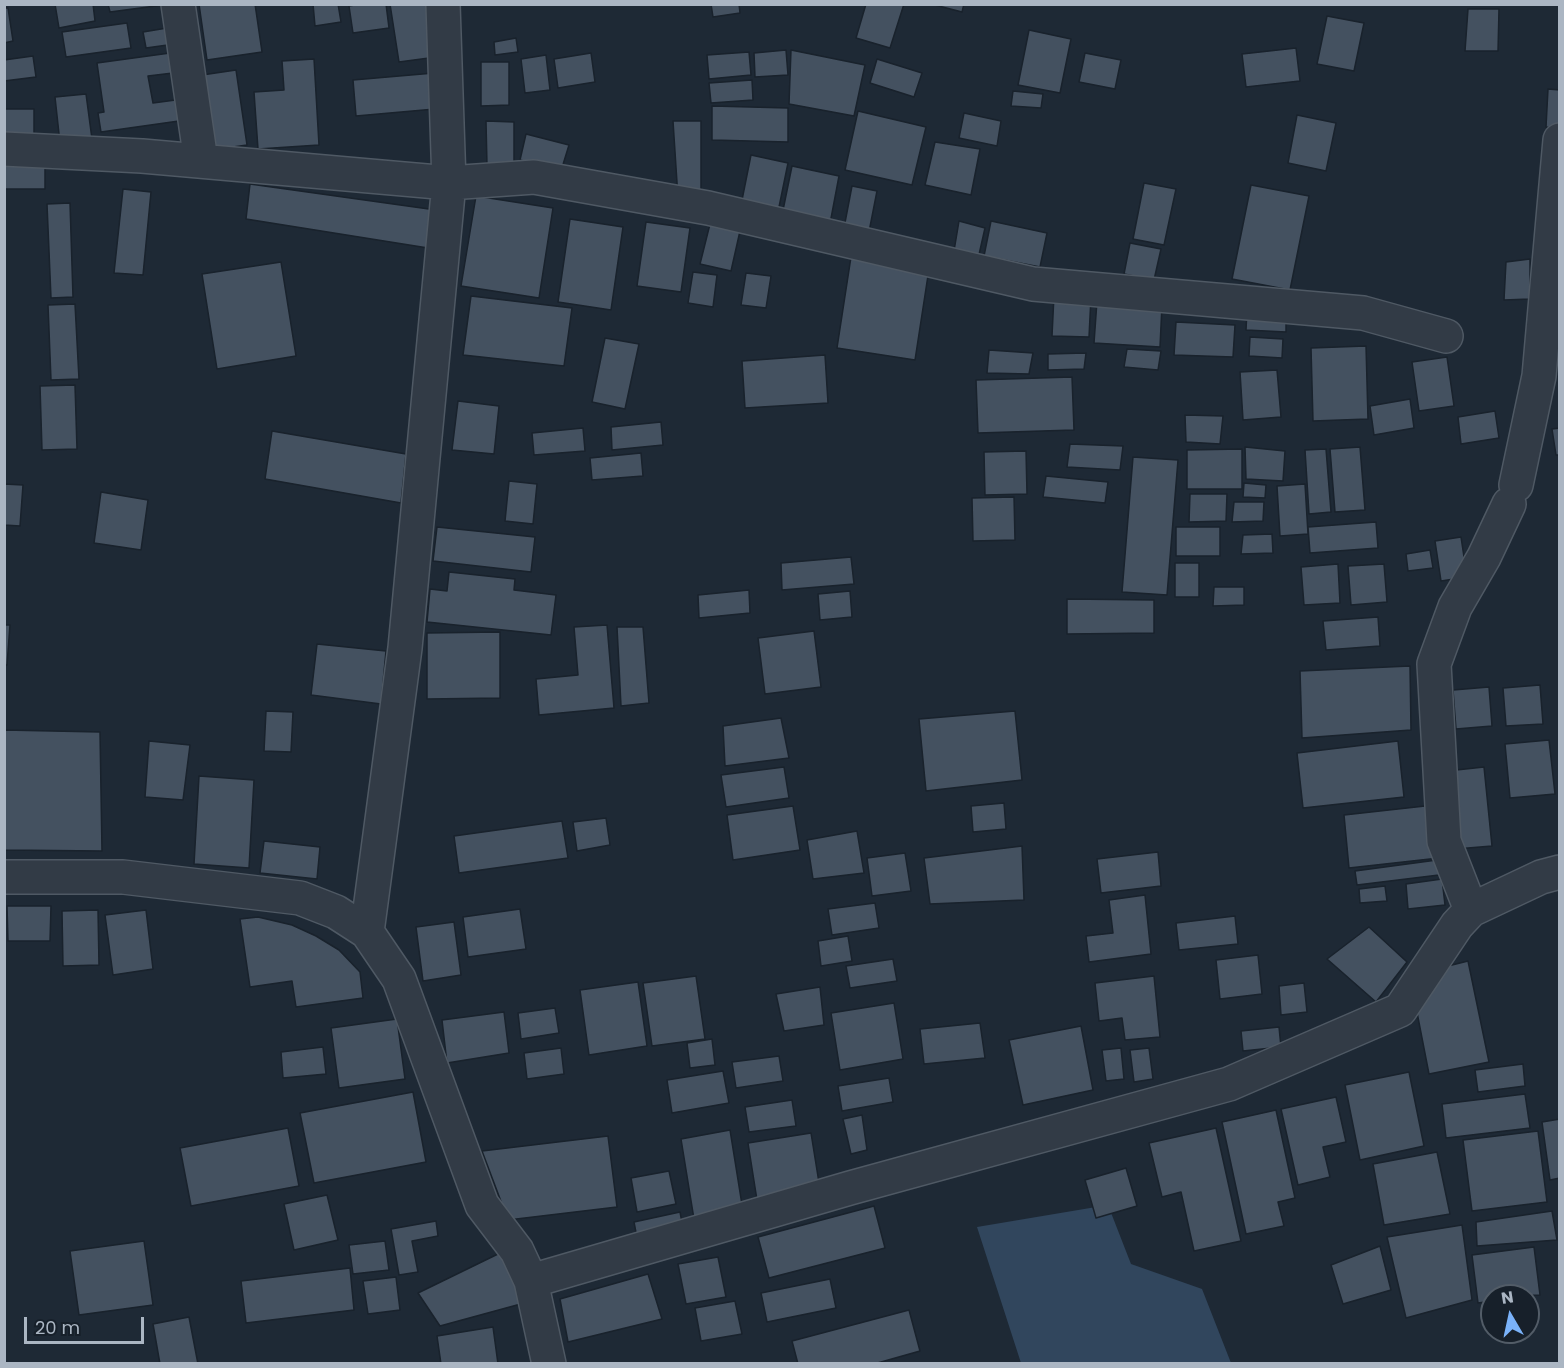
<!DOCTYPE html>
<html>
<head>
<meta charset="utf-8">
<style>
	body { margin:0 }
	#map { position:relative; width:1564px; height:1368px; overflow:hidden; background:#1e2935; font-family:Poppins,sans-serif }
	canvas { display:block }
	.frame { position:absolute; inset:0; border:6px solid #abb6c3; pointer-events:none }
	.north { position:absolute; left:1480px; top:1284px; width:60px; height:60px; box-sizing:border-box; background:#17202a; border:2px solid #525c67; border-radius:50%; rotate:351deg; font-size:16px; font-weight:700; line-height:24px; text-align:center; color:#abb6c3 }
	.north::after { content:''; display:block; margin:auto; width:21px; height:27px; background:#7ab2f9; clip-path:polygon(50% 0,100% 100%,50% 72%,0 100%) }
	.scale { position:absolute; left:24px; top:1317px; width:120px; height:27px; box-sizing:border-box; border:3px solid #abb6c3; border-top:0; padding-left:8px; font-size:18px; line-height:21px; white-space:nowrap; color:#abb6c3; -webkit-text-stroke:4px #17202a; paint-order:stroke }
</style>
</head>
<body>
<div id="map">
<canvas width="1564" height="1368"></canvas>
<div class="frame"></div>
<div class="north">N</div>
<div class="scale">20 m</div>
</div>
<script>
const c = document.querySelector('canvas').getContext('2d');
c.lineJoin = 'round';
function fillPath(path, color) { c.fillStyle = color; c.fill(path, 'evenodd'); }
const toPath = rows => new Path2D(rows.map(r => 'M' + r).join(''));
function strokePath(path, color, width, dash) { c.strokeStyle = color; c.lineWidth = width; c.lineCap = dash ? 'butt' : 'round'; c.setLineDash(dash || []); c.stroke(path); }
const water = toPath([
	[1108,1205,1131,1264,1202,1289,1231,1363,1021,1363,977,1227]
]);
const building = toPath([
	[55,4,93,4,95,21,59,28,55,4],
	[108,4,163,5,110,12,108,4],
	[199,4,255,4,262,52,207,60,199,4],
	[313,4,338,4,341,22,315,26,313,4],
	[360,4,386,4,389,28,353,33,349,6,360,4],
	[390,4,436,4,444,56,399,62,390,4],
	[711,4,739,4,740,13,713,17,711,4],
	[866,4,904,4,890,48,856,38,866,4],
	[931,4,964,4,962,12,931,4],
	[4,8,8,8,13,41,4,43,4,8],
	[1468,9,1499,9,1498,51,1465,51,1468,9],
	[1327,16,1364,23,1354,71,1317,64,1327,16],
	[127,23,131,48,66,57,62,32,127,23],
	[179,26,182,43,146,48,143,32,179,26],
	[1029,30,1071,39,1060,93,1018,85,1029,30],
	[516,38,518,52,495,55,494,42,516,38],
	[1296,48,1300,81,1246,87,1242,54,1296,48],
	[786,50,788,75,755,77,754,53,786,50],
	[791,50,865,65,854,116,789,104,791,50],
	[749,52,751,75,709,79,707,55,749,52],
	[170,53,173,73,148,76,153,103,183,99,186,120,101,132,98,113,104,112,97,63,170,53],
	[591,53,595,82,558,88,554,59,591,53],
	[1085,53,1121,60,1115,89,1079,82,1085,53],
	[546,55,550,90,525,93,521,59,546,55],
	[33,56,36,77,4,81,4,60,33,56],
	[314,59,319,145,258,149,254,92,284,90,282,61,314,59],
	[877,59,922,73,914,97,870,83,877,59],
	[481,62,509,62,509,105,481,106,481,62],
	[236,70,247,145,212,150,202,75,236,70],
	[434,73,435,109,356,116,353,80,434,73],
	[752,80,753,100,711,103,709,83,752,80],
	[1548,89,1560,90,1560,128,1546,127,1548,89],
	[1013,91,1043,94,1041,108,1011,106,1013,91],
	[86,94,92,139,60,143,55,97,86,94],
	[712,106,788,108,788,142,712,140,712,106],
	[4,109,34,109,34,138,4,137,4,109],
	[858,111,926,127,912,185,845,170,858,111],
	[964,113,1001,121,997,146,959,138,964,113],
	[1297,115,1336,123,1326,171,1288,163,1297,115],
	[486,121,514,122,514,165,487,166,486,121],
	[673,121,701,121,701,196,678,198,673,121],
	[526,134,569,145,561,171,520,160,526,134],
	[935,142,980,149,971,195,925,185,935,142],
	[751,155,788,163,778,212,741,205,751,155],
	[4,163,45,163,45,189,4,189,4,163],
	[792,166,839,176,829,229,781,220,792,166],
	[1144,183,1176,189,1164,245,1133,239,1144,183],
	[250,184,436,210,428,248,246,219,250,184],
	[1251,185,1309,196,1290,290,1232,279,1251,185],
	[852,186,877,191,868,237,843,233,852,186],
	[123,189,151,192,143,275,114,273,123,189],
	[476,196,553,208,539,298,461,286,476,196],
	[70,203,73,297,51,298,47,204,70,203],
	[570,219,623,227,611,310,558,302,570,219],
	[959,221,985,228,978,259,954,251,959,221],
	[991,221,1047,233,1040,267,984,256,991,221],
	[646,222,690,228,681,292,637,286,646,222],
	[710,224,740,231,731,271,700,264,710,224],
	[1130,243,1161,249,1154,280,1124,274,1130,243],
	[851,257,929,269,915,360,837,348,851,257],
	[1530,259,1530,299,1504,300,1506,262,1530,259],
	[281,262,296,356,217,369,202,274,281,262],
	[693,272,717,275,713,307,688,303,693,272],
	[746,273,771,276,766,308,741,305,746,273],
	[1054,295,1091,297,1089,337,1052,336,1054,295],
	[471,296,572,308,564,366,463,355,471,296],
	[1097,301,1162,305,1160,347,1094,343,1097,301],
	[75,304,79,379,51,380,48,305,75,304],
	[1247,310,1286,312,1286,332,1246,330,1247,310],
	[1176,322,1235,325,1233,357,1174,355,1176,322],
	[1250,337,1283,339,1282,358,1249,356,1250,337],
	[605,338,639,344,625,409,592,402,605,338],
	[1366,346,1368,419,1313,421,1311,348,1366,346],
	[1127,349,1161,351,1158,370,1124,367,1127,349],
	[989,350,1033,353,1029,374,987,373,989,350],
	[1086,353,1084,369,1048,370,1048,354,1086,353],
	[825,355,828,403,745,408,742,361,825,355],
	[1447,357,1454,406,1419,411,1412,362,1447,357],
	[1277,370,1281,417,1243,420,1240,372,1277,370],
	[1072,377,1074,430,978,433,976,380,1072,377],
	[75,385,77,449,42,450,40,386,75,385],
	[1410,399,1414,428,1374,435,1370,406,1410,399],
	[458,401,499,406,494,454,452,450,458,401],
	[1495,411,1499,438,1461,444,1458,417,1495,411],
	[1185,415,1223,416,1220,444,1186,442,1185,415],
	[661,422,663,445,612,450,611,427,661,422],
	[583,428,585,451,534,455,532,433,583,428],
	[1560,428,1560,455,1556,455,1552,429,1560,428],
	[272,431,406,454,401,503,265,479,272,431],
	[1070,444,1123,446,1120,470,1067,467,1070,444],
	[1245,447,1285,451,1283,481,1246,479,1245,447],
	[1360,447,1365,510,1335,512,1330,449,1360,447],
	[1242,449,1242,489,1187,489,1187,450,1242,449],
	[1326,449,1331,512,1309,514,1305,450,1326,449],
	[1026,451,1027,494,985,495,984,452,1026,451],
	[641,453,643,476,592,480,590,458,641,453],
	[1133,457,1178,460,1167,595,1122,592,1133,457],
	[1046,476,1108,482,1105,503,1043,497,1046,476],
	[509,481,537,484,533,524,505,521,509,481],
	[1244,483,1266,485,1265,498,1243,497,1244,483],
	[4,484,23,485,20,526,4,525,4,484],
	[1305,484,1308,534,1280,536,1277,486,1305,484],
	[101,492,148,500,141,550,94,543,101,492],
	[1190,494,1227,494,1226,521,1189,522,1190,494],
	[1014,497,1015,540,973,541,972,498,1014,497],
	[1234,502,1264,502,1263,521,1232,522,1234,502],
	[1376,522,1378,548,1310,553,1308,527,1376,522],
	[437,527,535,537,531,572,433,561,437,527],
	[1176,527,1220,527,1220,556,1176,556,1176,527],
	[1272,534,1273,553,1241,554,1243,535,1272,534],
	[1461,537,1467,577,1441,581,1435,541,1461,537],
	[1430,550,1433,568,1408,571,1406,554,1430,550],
	[851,557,854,584,782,590,781,563,851,557],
	[1175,563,1199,563,1199,597,1175,597,1175,563],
	[1338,564,1340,603,1304,605,1301,567,1338,564],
	[1384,564,1387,602,1351,605,1348,566,1384,564],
	[449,572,515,579,514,590,556,595,551,635,427,622,430,589,447,591,449,572],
	[1214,587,1244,587,1244,605,1213,606,1214,587],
	[749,590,750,613,699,618,698,595,749,590],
	[850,591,852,617,820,620,818,594,850,591],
	[1067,599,1154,600,1154,633,1067,634,1067,599],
	[1378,617,1380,646,1326,650,1323,621,1378,617],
	[4,625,10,625,7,665,4,665,4,625],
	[607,625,614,708,539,715,536,679,578,675,574,627,607,625],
	[617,627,643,627,649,703,621,706,617,627],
	[814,631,821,687,765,694,758,638,814,631],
	[500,632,500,698,427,699,427,633,500,632],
	[317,644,386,651,381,704,311,695,317,644],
	[1410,666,1411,730,1302,738,1300,671,1410,666],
	[1540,685,1543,724,1506,726,1503,688,1540,685],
	[1489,687,1492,726,1456,729,1453,690,1489,687],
	[266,711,293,712,291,752,264,751,266,711],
	[1015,711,1022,780,926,791,919,719,1015,711],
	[781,718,789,758,725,766,723,726,781,718],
	[4,730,100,732,102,851,4,850,4,730],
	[1549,740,1555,794,1510,798,1505,744,1549,740],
	[149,741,190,745,183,800,145,797,149,741],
	[1398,741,1404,797,1303,808,1297,753,1398,741],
	[784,767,789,798,726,807,721,775,784,767],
	[1484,767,1492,846,1456,849,1447,771,1484,767],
	[199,776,254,780,249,868,194,864,199,776],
	[1004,803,1006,829,973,832,971,806,1004,803],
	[1434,805,1439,858,1349,868,1344,815,1434,805],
	[793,806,800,850,733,860,727,815,793,806],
	[606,818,610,845,577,851,573,822,606,818],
	[562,821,568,858,459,873,454,836,562,821],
	[857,831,864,873,813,879,807,840,857,831],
	[264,841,320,847,317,879,260,873,264,841],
	[1022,846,1024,900,930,904,924,858,1022,846],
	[1158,852,1161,886,1101,893,1097,859,1158,852],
	[905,853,911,891,872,896,867,858,905,853],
	[1437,860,1439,875,1357,885,1355,871,1437,860],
	[1442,879,1445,905,1408,909,1406,884,1442,879],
	[1385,886,1387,901,1360,903,1359,889,1385,886],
	[1145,895,1151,954,1089,962,1086,936,1113,933,1109,900,1145,895],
	[875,903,879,928,832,935,828,909,875,903],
	[7,906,51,906,50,941,8,941,7,906],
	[520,909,526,949,468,957,463,917,520,909],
	[98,910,99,965,63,966,62,911,98,910],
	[146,910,153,969,113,975,105,915,146,910],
	[1235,916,1238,944,1179,950,1176,923,1235,916],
	[258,917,292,925,316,936,339,950,360,972,363,998,296,1007,292,981,250,987,240,919,258,917],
	[454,922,461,975,423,981,416,927,454,922],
	[1369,927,1407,962,1376,1002,1327,959,1369,927],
	[848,936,852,961,821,966,818,941,848,936],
	[1258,955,1262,994,1220,999,1216,960,1258,955],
	[893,959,897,981,850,988,846,966,893,959],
	[1468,961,1489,1062,1429,1074,1415,1002,1444,967,1468,961],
	[696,976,705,1039,652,1046,643,983,696,976],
	[1154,976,1160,1037,1125,1040,1122,1018,1099,1021,1095,983,1154,976],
	[638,982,647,1046,589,1055,580,990,638,982],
	[1304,983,1307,1012,1281,1015,1279,986,1304,983],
	[820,987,824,1025,784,1031,776,994,820,987],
	[894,1003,903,1059,840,1070,831,1013,894,1003],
	[555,1008,559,1033,521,1039,518,1013,555,1008],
	[504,1012,509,1053,447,1063,442,1020,504,1012],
	[397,1019,405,1079,339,1088,331,1028,397,1019],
	[980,1023,985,1058,924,1064,920,1029,980,1023],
	[1081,1026,1093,1090,1023,1105,1009,1040,1081,1026],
	[1279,1027,1281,1047,1243,1051,1241,1031,1279,1027],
	[712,1039,715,1065,690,1068,687,1043,712,1039],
	[323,1047,326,1074,283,1078,281,1052,323,1047],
	[561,1048,564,1074,527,1079,524,1053,561,1048],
	[1121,1048,1124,1079,1106,1081,1102,1050,1121,1048],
	[1149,1048,1153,1079,1134,1082,1130,1050,1149,1048],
	[779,1056,783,1081,736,1088,732,1062,779,1056],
	[1523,1064,1525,1086,1478,1092,1475,1070,1523,1064],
	[723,1071,729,1103,672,1113,667,1080,723,1071],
	[1409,1072,1424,1146,1360,1160,1345,1085,1409,1072],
	[889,1078,893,1102,842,1111,838,1086,889,1078],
	[413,1092,426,1162,314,1183,300,1113,413,1092],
	[1525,1094,1530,1128,1446,1138,1442,1104,1525,1094],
	[1336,1097,1346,1142,1323,1147,1330,1177,1298,1185,1281,1109,1336,1097],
	[792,1100,796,1126,749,1132,745,1107,792,1100],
	[1276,1110,1295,1198,1278,1202,1284,1226,1246,1234,1222,1122,1276,1110],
	[862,1115,867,1150,851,1154,843,1119,862,1115],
	[1560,1119,1560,1178,1550,1180,1542,1122,1560,1119],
	[288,1128,299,1186,191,1206,180,1148,288,1128],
	[1216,1128,1241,1241,1194,1251,1181,1192,1162,1197,1149,1143,1216,1128],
	[730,1130,743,1211,694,1219,681,1139,730,1130],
	[1538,1131,1547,1202,1472,1211,1463,1140,1538,1131],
	[811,1133,820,1189,757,1200,748,1143,811,1133],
	[608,1136,617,1207,508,1220,482,1151,608,1136],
	[1437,1152,1450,1214,1384,1225,1373,1164,1437,1152],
	[1126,1168,1137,1206,1096,1218,1085,1180,1126,1168],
	[669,1171,676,1204,637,1212,631,1178,669,1171],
	[327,1195,338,1240,294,1250,284,1204,327,1195],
	[874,1206,885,1248,769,1278,758,1237,874,1206],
	[1552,1211,1557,1240,1477,1246,1476,1222,1552,1211],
	[680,1212,684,1233,638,1243,634,1222,680,1212],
	[436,1221,438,1236,412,1241,418,1272,399,1275,391,1229,436,1221],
	[1462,1225,1472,1300,1406,1318,1387,1237,1462,1225],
	[144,1241,153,1305,79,1315,70,1251,144,1241],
	[385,1241,389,1270,353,1274,349,1245,385,1241],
	[1380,1246,1391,1290,1343,1304,1331,1265,1380,1246],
	[1534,1247,1540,1295,1492,1296,1492,1301,1478,1303,1472,1255,1534,1247],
	[500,1253,528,1302,440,1326,418,1293,500,1253],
	[718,1257,726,1297,686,1304,678,1264,718,1257],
	[350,1268,354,1310,246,1323,241,1281,350,1268],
	[648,1274,662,1319,568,1342,560,1299,648,1274],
	[396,1277,400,1310,368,1314,363,1281,396,1277],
	[830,1279,836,1308,767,1322,761,1293,830,1279],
	[735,1301,742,1334,701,1341,695,1308,735,1301],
	[909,1310,920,1351,874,1364,798,1364,792,1341,909,1310],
	[189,1317,198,1364,160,1364,153,1324,189,1317],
	[493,1327,498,1364,441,1364,437,1336,493,1327]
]);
const minor = toPath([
	[178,4,201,161],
	[4,149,142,156,449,183,534,177,708,208,1033,284,1363,313,1446,336],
	[1516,485,1539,376,1560,140],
	[4,877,123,877,300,898,336,912,367,932,399,979,482,1205,517,1251,531,1281,549,1364],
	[1471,910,1444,841,1434,664,1455,607,1484,557,1509,504],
	[367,932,405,648,449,183,443,4],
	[531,1281,850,1188,1229,1084,1400,1010,1457,925,1471,910,1541,877,1560,872]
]);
fillPath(water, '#31465d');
fillPath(building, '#445160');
strokePath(building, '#19222c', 1.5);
strokePath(minor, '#4f5964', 36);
strokePath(minor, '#323b46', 33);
</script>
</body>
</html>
